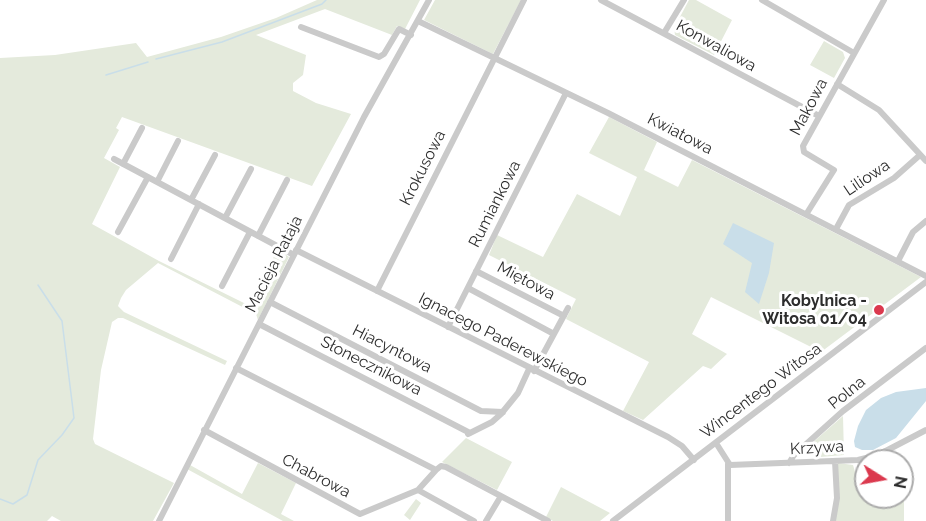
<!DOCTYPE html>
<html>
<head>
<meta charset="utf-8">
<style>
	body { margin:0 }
	#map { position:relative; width:926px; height:521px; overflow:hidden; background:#fff; font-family:Raleway,sans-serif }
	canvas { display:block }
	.north { position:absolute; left:854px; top:449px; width:60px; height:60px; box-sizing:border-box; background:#fff; border:2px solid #ababab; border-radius:50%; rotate:101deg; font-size:16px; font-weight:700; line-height:24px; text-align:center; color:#2d2d2d }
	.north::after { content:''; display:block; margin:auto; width:21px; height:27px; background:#db394e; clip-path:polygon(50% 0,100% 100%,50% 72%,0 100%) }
</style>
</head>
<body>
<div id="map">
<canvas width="926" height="521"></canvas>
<div class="north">N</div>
</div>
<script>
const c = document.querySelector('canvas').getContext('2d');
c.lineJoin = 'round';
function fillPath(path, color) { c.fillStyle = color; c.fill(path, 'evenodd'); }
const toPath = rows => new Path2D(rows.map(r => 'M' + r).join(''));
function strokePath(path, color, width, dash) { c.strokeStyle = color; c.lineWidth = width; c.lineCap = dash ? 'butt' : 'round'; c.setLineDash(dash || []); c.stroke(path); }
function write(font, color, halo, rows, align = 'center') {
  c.font = font + ' Raleway,sans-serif'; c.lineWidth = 6; c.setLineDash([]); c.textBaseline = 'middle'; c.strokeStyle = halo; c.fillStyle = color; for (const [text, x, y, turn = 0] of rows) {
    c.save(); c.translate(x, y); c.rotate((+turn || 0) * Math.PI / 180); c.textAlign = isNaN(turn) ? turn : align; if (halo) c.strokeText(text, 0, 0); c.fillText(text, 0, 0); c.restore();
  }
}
const green = toPath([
	[317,0,420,0,405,29,397,26,392,35,325,9,256,35,306,55,303,75,293,83,293,91,316,103,351,114,312,186,122,117,116,128,119,130,104,158,120,167,92,224,159,261,248,305,278,249,289,257,258,320,256,314,158,263,126,290,121,298,118,306,124,312,227,361,225,365,123,318,118,318,112,322,101,370,93,439,95,444,174,483,153,521,61,521,52,516,47,521,0,521,0,58,55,55,136,43,147,57,221,37,276,18],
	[435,0,521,0,493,54,424,20],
	[689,0,696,0,732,20,714,55,675,35,674,28],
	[824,41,843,52,845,58,834,78,810,65],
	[609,117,657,142,644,170,678,187,692,160,921,277,821,352,711,297,692,334,727,354,711,369,703,366,643,420,623,411,649,362,566,319,576,299,489,255,497,235,543,257,577,194,620,216,637,177,589,153],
	[843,416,844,455,820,457,811,444],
	[466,438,512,462,497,490,442,462],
	[258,463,296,483,281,514,294,521,283,521,187,469,190,465,242,494],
	[838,463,853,465,863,498,902,497,904,487,904,521,835,521],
	[561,487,610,513,600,521,553,521,546,517],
	[416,499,421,503,410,520,404,515]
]);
const water = toPath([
	[733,223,774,243,769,273,759,304,745,292,752,263,723,244],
	[926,388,926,401,896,438,873,450,862,450,855,447,854,441,858,426,866,410,881,398,896,392]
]);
const stream = toPath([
	[156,59,222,42,322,4,326,0],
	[106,75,148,62],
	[0,499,13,504,27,495,38,460,62,435,74,418,62,321,38,285]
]);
const minor = toPath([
	[601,0,819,116],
	[762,0,854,53],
	[418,21,608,113,926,276],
	[301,27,379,57,384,54,399,29,411,35],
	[664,33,684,0],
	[837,84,879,110,926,161],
	[114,159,294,255],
	[123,164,142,128],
	[157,182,178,141],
	[191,200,215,155],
	[807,213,834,170,804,152,803,146,884,0],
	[225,218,251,169],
	[836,229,849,205,894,178,920,155],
	[118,232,148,177],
	[258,236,287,180],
	[296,250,668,437,682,446,694,460],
	[171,259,199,204],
	[898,261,913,232,926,221],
	[476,271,564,316],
	[222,286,250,232],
	[468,288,554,334],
	[377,291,524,0],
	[270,302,481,411,503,412],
	[259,324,470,433],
	[448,327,566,93],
	[236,368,436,470,418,490],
	[534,371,568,308],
	[204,430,360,514,418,490,474,521],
	[468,434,492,422,501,414,518,393,529,369],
	[716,443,730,465,858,460,878,455,926,430],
	[789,463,794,455,843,411,926,348],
	[728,464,728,521],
	[436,470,441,466,446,467,548,521],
	[159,521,364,117,429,0],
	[486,521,501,496],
	[613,521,926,282],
	[833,521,837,498,835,461]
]);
const markers = [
	[879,310,6,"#db394e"]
];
const streetNames = [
	["Konwaliowa",716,46,29],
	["Makowa",809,107,-62],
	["Kwiatowa",680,134,27],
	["Krokusowa",423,168,-63],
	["Liliowa",867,178,-34],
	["Rumiankowa",495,204,-63],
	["Macieja Rataja",274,264,-63],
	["Miętowa",526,281,28],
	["Ignacego Paderewskiego",503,340,27],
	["Hiacyntowa",392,349,27],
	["Słonecznikowa",371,366,27],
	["Wincentego Witosa",761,391,-37],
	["Polna",847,393,-39],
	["Krzywa",817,448,-3],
	["Chabrowa",316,476,28]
];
const poiNames = [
	["Kobylnica -",867,301],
	["Witosa 01/04",867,319]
];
fillPath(green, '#e4eadc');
fillPath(water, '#c9dee9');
strokePath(stream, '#c9dee9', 1.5);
strokePath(minor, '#cacaca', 6);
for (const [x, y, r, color] of markers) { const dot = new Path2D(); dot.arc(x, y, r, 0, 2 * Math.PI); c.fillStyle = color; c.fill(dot); strokePath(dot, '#fff', 2); }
write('16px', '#2d2d2d', '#fff', streetNames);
write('bold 16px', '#2d2d2d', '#fff', poiNames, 'right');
</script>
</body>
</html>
